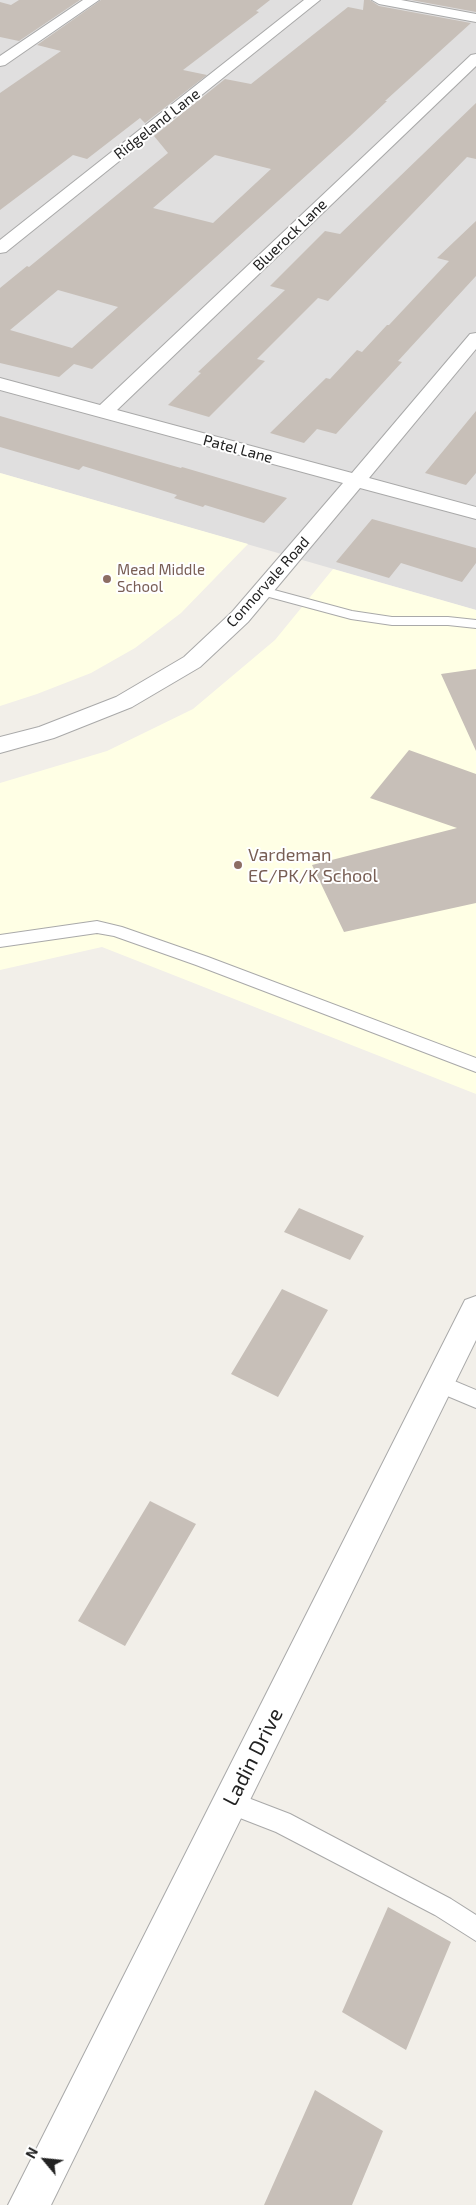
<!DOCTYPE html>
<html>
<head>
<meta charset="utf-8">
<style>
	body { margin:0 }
	#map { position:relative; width:476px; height:2205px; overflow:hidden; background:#f2efe9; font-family:"Exo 2",sans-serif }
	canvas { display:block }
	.north { position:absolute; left:20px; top:2135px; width:50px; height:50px; -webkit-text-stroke:4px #fff; paint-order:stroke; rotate:298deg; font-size:14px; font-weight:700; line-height:20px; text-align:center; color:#222 }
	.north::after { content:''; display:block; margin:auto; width:18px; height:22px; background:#222; clip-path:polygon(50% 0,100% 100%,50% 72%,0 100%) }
</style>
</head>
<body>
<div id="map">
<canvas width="476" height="2205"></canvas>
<div class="north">N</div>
</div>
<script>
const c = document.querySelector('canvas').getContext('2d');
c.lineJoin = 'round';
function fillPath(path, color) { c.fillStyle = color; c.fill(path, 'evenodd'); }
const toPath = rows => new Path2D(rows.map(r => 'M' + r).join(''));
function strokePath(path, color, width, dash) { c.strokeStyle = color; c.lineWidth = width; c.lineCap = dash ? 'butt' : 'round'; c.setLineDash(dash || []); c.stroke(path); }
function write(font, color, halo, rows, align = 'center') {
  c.font = font + ' "Exo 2",sans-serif'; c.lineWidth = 4; c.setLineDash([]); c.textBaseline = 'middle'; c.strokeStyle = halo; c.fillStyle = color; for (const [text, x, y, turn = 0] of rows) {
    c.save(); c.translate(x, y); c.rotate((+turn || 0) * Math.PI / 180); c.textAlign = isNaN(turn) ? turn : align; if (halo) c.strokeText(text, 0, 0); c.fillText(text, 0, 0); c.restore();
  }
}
const residential = toPath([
	[0,0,476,0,476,610,0,473]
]);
const education = toPath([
	[0,473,248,544,181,613,135,648,91,673,37,694,0,706],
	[333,569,476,610,476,1094,102,947,0,970,0,783,107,751,193,709,275,640]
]);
const building = toPath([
	[19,0,80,0,19,41,0,37,0,2,11,5],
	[101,0,270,0,256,11,259,12,183,70,207,75,145,123,140,118,87,159,73,155,0,210,0,93,61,51,37,45],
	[364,0,370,0,379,6,471,23,385,101,387,101,350,136,92,369,74,364,59,377,0,363,0,288,27,266,29,267,168,153,154,136,225,79,251,84,348,7,363,10],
	[215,155,271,169,213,223,153,208],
	[58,290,118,307,72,348,10,330],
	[411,0,476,0,476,12],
	[476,103,476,159,467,157,328,301,318,298,257,359,265,361,209,417,168,405,201,373,198,372,285,290,270,286,325,231,340,234],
	[476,221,476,276,398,361,402,362,336,434,317,429,304,443,270,433,326,378,330,379,357,350,362,352,387,325,389,325,449,261,437,258],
	[476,411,476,473,466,485,425,473],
	[0,416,181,468,182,467,287,498,264,523,205,505,203,507,174,498,177,495,83,466,79,470,0,447],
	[372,519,476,548,476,563,462,582,401,563,389,578,336,562],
	[476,669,476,751,441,674],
	[409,750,476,774,476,903,344,932,312,865,457,828,370,798],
	[299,1208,364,1236,350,1260,284,1232],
	[282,1289,328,1310,278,1397,231,1374],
	[150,1501,196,1524,125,1646,78,1621],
	[388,1907,451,1942,406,2050,342,2012],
	[315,2090,383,2131,352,2205,264,2205]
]);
const service = toPath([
	[263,587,352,611,392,617,448,617,476,620,476,628,448,625,392,625,351,619,258,594,256,591,263,587],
	[97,921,122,927,208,957,476,1058,476,1072,196,965,114,936,97,933,0,947,0,935,97,921],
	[440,1375,476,1390,476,1408,433,1390,430,1384,433,1378,440,1375],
	[230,1791,290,1814,451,1899,476,1915,476,1941,435,1915,276,1832,222,1811,218,1803,222,1795,230,1791]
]);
const minor = toPath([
	[83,0,99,0,5,65,0,66,0,56,83,0],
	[304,0,320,0,6,252,0,253,0,240,304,0],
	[372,0,401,0,476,14,476,22,379,4,372,0],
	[476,54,476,66,117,410,352,473,470,334,476,333,476,349,369,478,476,507,476,519,360,488,248,622,200,667,132,707,54,738,0,753,0,737,39,727,116,697,184,657,232,612,343,483,0,390,0,378,100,405,471,55,476,54],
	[476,1296,476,1340,51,2205,8,2205,465,1300,476,1296]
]);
const markers = [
	[107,579,5,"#8d6e63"],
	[238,865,5,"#8d6e63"]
];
const farStreetnames = [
	["Ridgeland Lane",157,124,-38],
	["Bluerock Lane",290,235,-44],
	["Patel Lane",238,449,15],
	["Connorvale Road",268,582,-48]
];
const farEducationnames = [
	["Mead Middle",117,570],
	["School",117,587]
];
const educationNames = [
	["Vardeman",248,855],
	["EC/PK/K School",248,876]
];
const nearStreetnames = [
	["Ladin Drive",253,1757,-63]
];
fillPath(residential, '#e0dfdf');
fillPath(education, '#ffffe5');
fillPath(building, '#c7bfb8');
strokePath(service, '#a9a9a9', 2);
strokePath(minor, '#a9a9a9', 2);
fillPath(service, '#fff');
fillPath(minor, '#fff');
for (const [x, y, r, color] of markers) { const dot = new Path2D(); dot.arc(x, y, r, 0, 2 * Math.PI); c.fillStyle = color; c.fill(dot); strokePath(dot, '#fff', 2); }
write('15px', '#222', '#fff', farStreetnames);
write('15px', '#785e54', '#fff', farEducationnames, 'left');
write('18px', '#785e54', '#fff', educationNames, 'left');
write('21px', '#222', '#fff', nearStreetnames);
</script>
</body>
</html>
